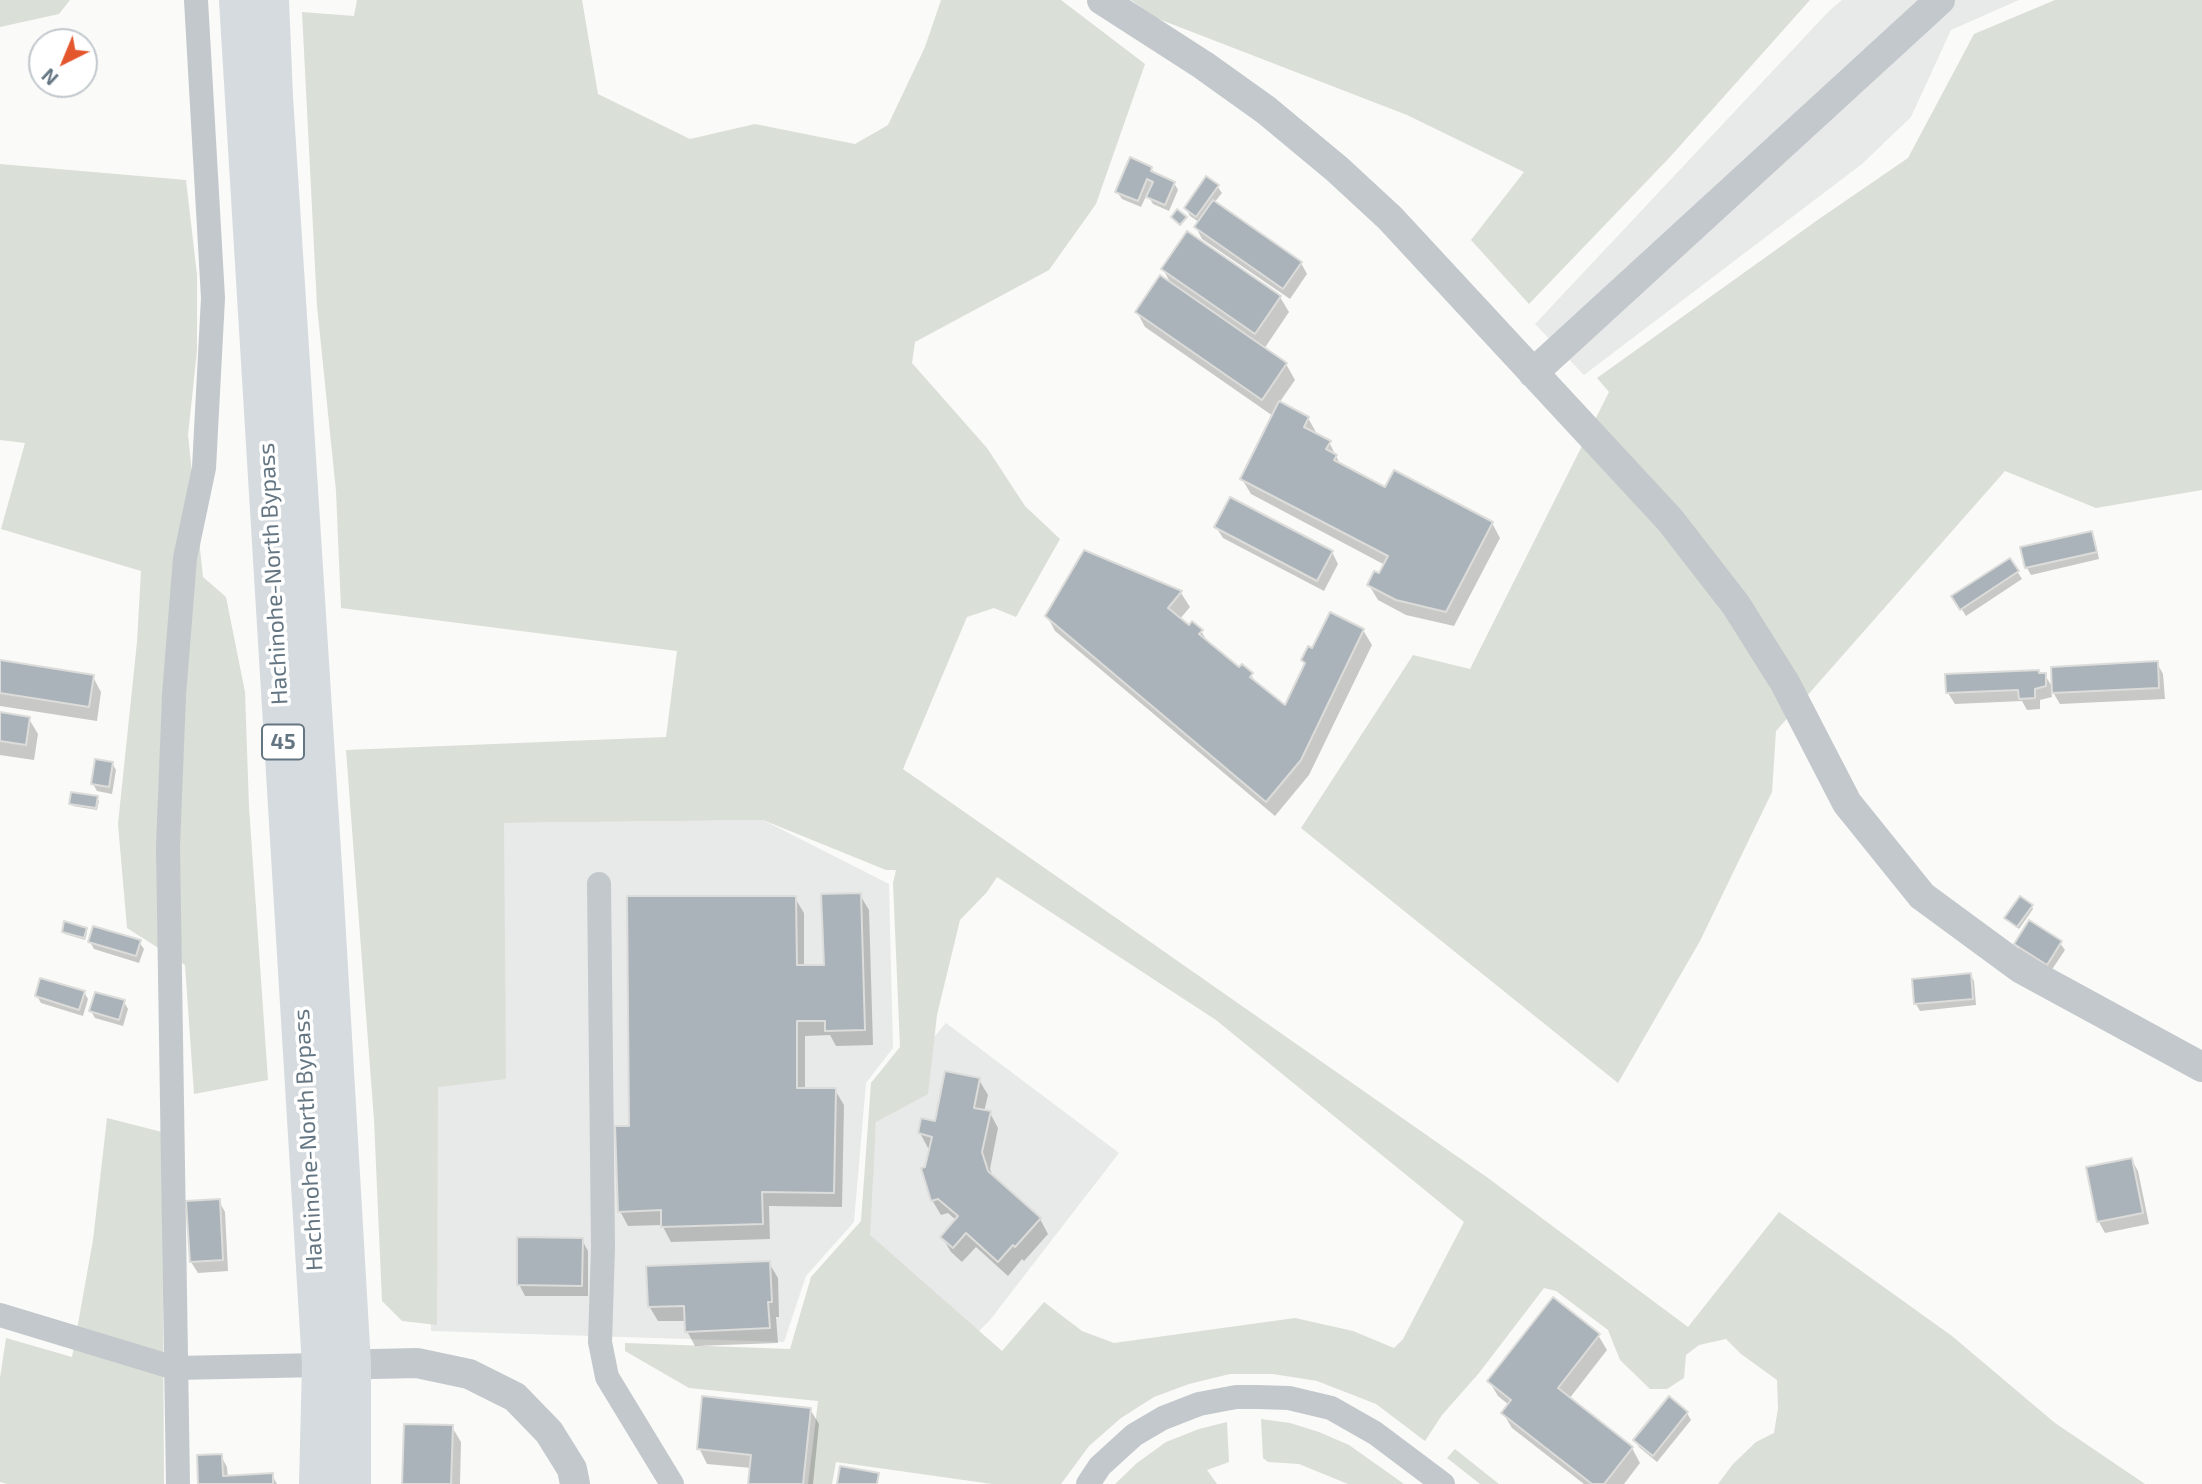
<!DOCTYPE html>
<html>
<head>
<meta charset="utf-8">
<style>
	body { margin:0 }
	#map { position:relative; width:2202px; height:1484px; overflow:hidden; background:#fafaf8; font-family:"Exo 2",sans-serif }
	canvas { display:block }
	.north { position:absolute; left:28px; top:28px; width:70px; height:70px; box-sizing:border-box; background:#fff; border:2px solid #c1c8cd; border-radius:50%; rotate:223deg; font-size:19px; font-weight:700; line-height:28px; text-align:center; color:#657683 }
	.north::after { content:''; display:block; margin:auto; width:24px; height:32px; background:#e4572e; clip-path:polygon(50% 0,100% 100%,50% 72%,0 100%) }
</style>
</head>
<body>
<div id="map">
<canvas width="2202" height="1484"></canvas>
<div class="north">N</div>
</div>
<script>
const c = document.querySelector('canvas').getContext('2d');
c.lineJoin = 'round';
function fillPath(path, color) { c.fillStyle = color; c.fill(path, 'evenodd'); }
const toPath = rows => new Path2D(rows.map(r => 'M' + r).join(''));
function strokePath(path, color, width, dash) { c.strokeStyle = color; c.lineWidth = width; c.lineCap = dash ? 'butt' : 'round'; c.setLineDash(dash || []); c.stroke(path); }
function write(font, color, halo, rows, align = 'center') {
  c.font = font + ' "Exo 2",sans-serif'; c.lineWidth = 7; c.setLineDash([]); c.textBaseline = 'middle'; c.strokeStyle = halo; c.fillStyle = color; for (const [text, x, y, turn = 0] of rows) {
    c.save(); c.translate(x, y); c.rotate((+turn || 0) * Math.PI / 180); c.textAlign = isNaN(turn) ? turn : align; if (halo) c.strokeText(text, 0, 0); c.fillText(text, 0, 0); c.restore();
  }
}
const built = toPath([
	[1842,0,2019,0,1951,30,1911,117,1862,164,1584,375,1535,324,1829,11],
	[763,820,889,884,893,1048,866,1083,854,1222,806,1276,784,1342,431,1331,413,821,504,823],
	[946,1023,1119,1153,990,1320,977,1333,863,1237,879,1101]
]);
const green = toPath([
	[0,0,70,0,59,14,0,27],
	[357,0,582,0,598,94,690,139,755,124,855,144,888,125,925,47,941,0,1061,0,1145,64,1096,204,1049,270,915,342,912,363,987,448,1025,506,1060,539,1016,617,994,608,967,617,903,769,1488,1178,1688,1327,1779,1212,1952,1336,2055,1423,2145,1484,1718,1484,1733,1464,1756,1442,1774,1433,1778,1408,1777,1380,1741,1354,1726,1339,1699,1345,1686,1355,1684,1378,1667,1389,1650,1389,1620,1360,1608,1330,1556,1291,1544,1288,1479,1373,1442,1415,1425,1441,1376,1404,1317,1381,1273,1374,1230,1374,1189,1384,1154,1397,1121,1418,1089,1446,1061,1484,992,1484,836,1462,832,1484,808,1484,818,1401,689,1388,625,1351,625,1343,790,1349,811,1277,861,1221,871,1083,900,1047,893,883,896,870,886,870,763,820,504,823,506,1079,438,1087,437,1325,402,1321,382,1301,374,1120,346,750,666,737,677,651,341,608,336,491,317,306,302,12,354,16],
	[997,877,1216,1020,1464,1222,1403,1339,1394,1348,1353,1331,1295,1318,1114,1343,1082,1331,1044,1302,1002,1351,870,1235,876,1122,928,1094,937,1015,960,920,987,892],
	[1131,0,1810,0,1670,157,1529,304,1471,240,1524,172,1407,115,1156,18],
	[2055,0,2202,0,2202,490,2096,508,2005,471,1776,731,1772,792,1700,941,1618,1083,1301,828,1413,655,1470,669,1609,392,1597,378,1819,219,1908,158,1974,34],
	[0,164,186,180,197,275,197,351,188,435,203,577,226,597,245,692,249,807,268,1080,194,1094,185,965,127,928,118,824,137,642,141,571,1,529,25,443,0,440],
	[107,1118,162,1132,164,1484,7,1484,0,1482,0,1378,6,1338,72,1357,93,1240],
	[1261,1419,1290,1423,1319,1432,1349,1445,1404,1484,1348,1484,1299,1464,1268,1462,1263,1458],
	[1227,1422,1229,1462,1207,1470,1217,1484,1115,1484,1137,1463,1166,1442,1199,1429],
	[1455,1449,1499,1484,1480,1484,1447,1458]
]);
const shadow = toPath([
	[1151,168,1155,175,1174,183,1178,190,1169,211,1153,204,1147,194,1141,207,1122,199,1117,192],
	[1217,186,1222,193,1214,203,1301,263,1307,274,1290,299,1202,239,1196,227,1199,222,1190,216,1186,208],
	[1187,233,1280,297,1289,312,1264,349,1286,364,1295,380,1279,403,1308,418,1317,434,1329,442,1341,466,1386,489,1492,523,1500,538,1454,626,1406,615,1378,600,1369,585,1380,576,1385,565,1251,494,1242,479,1273,416,1145,327,1137,312,1172,286,1163,269],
	[1216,527,1332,552,1338,564,1324,591,1223,538],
	[2091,533,2095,540,2099,559,2031,575,2027,568,2023,548],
	[1084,553,1181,593,1190,607,1179,620,1189,628,1201,631,1209,644,1239,670,1251,675,1257,684,1285,708,1306,666,1303,660,1313,650,1363,630,1372,645,1309,775,1275,816,1055,631,1047,616],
	[2010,560,2022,579,1966,616,1954,597],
	[0,662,93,677,101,692,97,721,0,706],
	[2157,663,2163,674,2165,699,2060,704,2051,689,2052,697,2040,700,2040,709,2027,710,2022,701,1955,704,1948,693,2040,675,2045,675,2054,690],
	[0,714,29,719,38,734,34,760,0,755],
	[112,763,116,770,112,794,97,791,93,784],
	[97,798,99,801,97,810,73,806,71,803],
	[860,895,869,910,873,1045,836,1046,830,1035,805,1036,805,1090,835,1090,844,1105,842,1207,769,1206,770,1239,671,1242,662,1225,628,1226,620,1211,630,1127,795,898,804,913,804,966,825,966],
	[2031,906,2033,909,2019,929,2006,918],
	[86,930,87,933,85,940,65,934,63,931],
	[90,942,139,942,144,949,139,963,94,949],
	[2060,943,2065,950,2051,971,2020,951,2016,944],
	[1970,974,1974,981,1976,1005,1920,1011,1916,1004],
	[84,992,88,999,83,1016,41,1003,37,996],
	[124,1002,128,1009,123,1026,95,1018,91,1011],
	[979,1080,988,1095,984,1112,990,1113,998,1128,990,1169,993,1177,1040,1219,1048,1234,1024,1261,1022,1259,1008,1276,976,1247,962,1262,951,1252,942,1237,956,1220,948,1213,941,1215,932,1200,927,1168,931,1149,928,1148,920,1133,936,1123],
	[2131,1159,2138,1171,2149,1224,2105,1233,2099,1222,2088,1168],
	[219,1201,225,1212,228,1271,198,1273,191,1262],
	[582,1240,588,1251,588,1296,525,1296,519,1284],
	[769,1263,778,1278,779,1317,776,1317,778,1343,695,1346,687,1331,686,1321,658,1321,649,1306],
	[1598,1335,1607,1350,1569,1399,1632,1448,1640,1463,1624,1484,1584,1484,1512,1428,1503,1413,1509,1405,1498,1396,1489,1381],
	[1669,1398,1687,1413,1691,1420,1657,1462,1639,1447,1635,1440],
	[810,1409,819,1424,813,1484,750,1484,752,1468,707,1464,699,1448],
	[452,1427,461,1442,460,1484,404,1484],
	[221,1456,227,1467,228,1478,272,1475,277,1484,200,1484]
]);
const building = toPath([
	[1130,157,1152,167,1151,171,1175,182,1165,205,1146,197,1153,182,1147,179,1138,201,1115,192,1130,157],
	[1206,176,1219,185,1196,217,1184,208,1206,176],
	[1213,200,1302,262,1283,289,1194,227,1213,200],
	[1177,209,1187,217,1180,225,1171,217,1177,209],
	[1187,231,1281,296,1255,334,1161,269,1187,231],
	[1160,275,1287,363,1262,400,1135,312,1160,275],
	[1279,401,1309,417,1304,427,1331,441,1326,449,1337,455,1334,460,1385,487,1394,470,1493,522,1446,612,1396,600,1367,585,1374,571,1379,573,1388,556,1240,479,1279,401],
	[1230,497,1333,551,1317,581,1214,527,1230,497],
	[2092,531,2097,552,2025,568,2020,547,2092,531],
	[1084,550,1182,591,1168,608,1189,625,1192,621,1203,630,1199,634,1239,667,1242,664,1253,673,1250,677,1285,705,1305,663,1301,660,1308,646,1312,648,1330,612,1364,629,1301,760,1266,802,1045,616,1084,550],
	[2010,558,2019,571,1960,610,1951,596,2010,558],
	[0,660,94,675,89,707,0,693,0,660],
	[2158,661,2159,688,2052,693,2051,667,2158,661],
	[2039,670,2039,673,2046,673,2046,686,2035,689,2035,698,2019,699,2018,690,1946,693,1945,674,2039,670],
	[0,712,30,717,26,745,0,741,0,712],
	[95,759,113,762,109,787,91,784,95,759],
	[71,792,98,796,96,808,69,804,71,792],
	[861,893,865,1030,825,1031,825,1021,797,1021,797,1088,836,1088,834,1193,762,1192,763,1224,661,1227,661,1210,618,1212,615,1126,629,1126,627,896,796,896,797,965,824,965,821,894,861,893],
	[2020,896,2033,905,2017,927,2004,918,2020,896],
	[2029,920,2062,941,2047,965,2014,944,2029,920],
	[64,921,87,928,84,938,62,932,64,921],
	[93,926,141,940,136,956,88,942,93,926],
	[1971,973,1973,999,1914,1004,1912,979,1971,973],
	[40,978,85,991,79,1010,35,996,40,978],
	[95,992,125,1000,119,1020,89,1011,95,992],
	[945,1071,980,1078,974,1108,991,1111,982,1152,988,1171,1041,1218,1015,1247,1013,1245,998,1262,966,1233,953,1248,940,1237,958,1216,938,1199,931,1201,921,1168,925,1167,932,1137,918,1133,921,1118,935,1121,945,1071],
	[2132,1158,2143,1213,2097,1222,2086,1167,2132,1158],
	[220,1199,223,1260,190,1262,186,1201,220,1199],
	[517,1237,583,1238,582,1286,517,1285,517,1237],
	[770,1261,772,1302,768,1302,770,1328,685,1332,684,1306,648,1307,646,1266,770,1261],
	[1553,1297,1600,1334,1558,1388,1633,1447,1604,1484,1592,1484,1501,1413,1511,1400,1487,1381,1553,1297],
	[702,1396,811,1408,803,1484,748,1484,751,1455,697,1449,702,1396],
	[1669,1396,1688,1412,1653,1456,1633,1440,1669,1396],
	[404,1424,453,1425,451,1484,402,1484,404,1424],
	[222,1454,223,1476,273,1473,273,1484,198,1484,197,1455,222,1454],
	[840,1466,879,1473,877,1484,837,1484,840,1466]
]);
const minor = toPath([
	[599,884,603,1247,600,1342,607,1377,672,1484],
	[0,1315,175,1368,321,1365],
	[178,1484,168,847,174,695,185,558,204,468,213,298,196,0],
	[1088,1484,1100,1466,1134,1435,1163,1418,1199,1404,1236,1397,1257,1397,1289,1398,1331,1408,1375,1433,1443,1484]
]);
const tertiary = toPath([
	[1102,0,1203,65,1266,110,1337,169,1390,218,1670,520,1736,605,1785,683,1847,803,1922,896,2020,968,2202,1067],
	[1533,373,1940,0],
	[332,1365,417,1363,469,1374,515,1397,549,1432,572,1469,575,1484]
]);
const trunk = toPath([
	[238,0,321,1365,318,1484],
	[270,0,274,97,324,882,352,1364,352,1484]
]);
const shields = [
	[283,742,42]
];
const shieldNames = [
	["45",283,742]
];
const streetNames = [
	["Hachinohe-North Bypass",273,574,-93],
	["Hachinohe-North Bypass",308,1140,-93]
];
fillPath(built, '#e8e9e9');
fillPath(green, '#dadfd7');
fillPath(shadow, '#0003');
fillPath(building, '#aab3b9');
strokePath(building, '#dcdcda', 2);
strokePath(minor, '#c3c8cc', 24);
strokePath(tertiary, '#c3c8cc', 30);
strokePath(trunk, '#d6dbdf', 38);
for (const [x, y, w] of shields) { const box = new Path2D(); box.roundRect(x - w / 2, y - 17.5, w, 35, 5); c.fillStyle = '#fff'; c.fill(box); strokePath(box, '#657683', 2); }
write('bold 21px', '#657683', null, shieldNames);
write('23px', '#657683', '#fff', streetNames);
</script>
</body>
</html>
